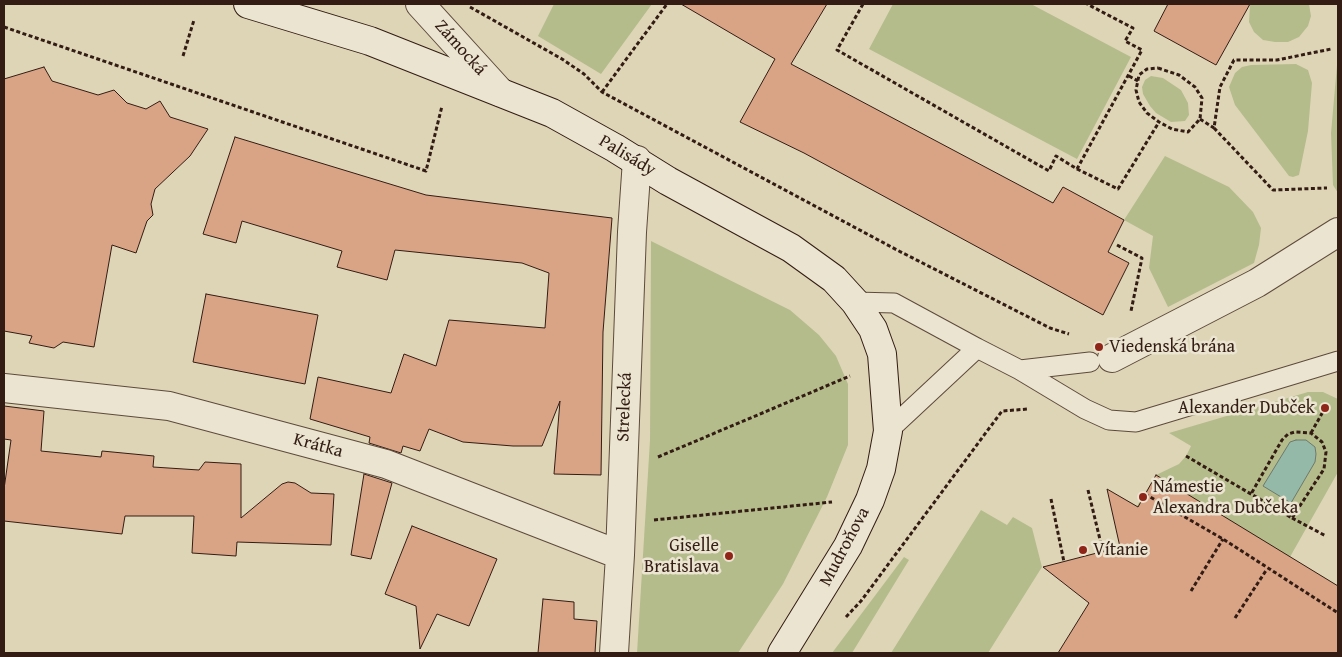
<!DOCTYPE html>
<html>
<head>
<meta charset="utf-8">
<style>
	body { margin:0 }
	#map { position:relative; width:1342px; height:657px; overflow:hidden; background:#ded5b7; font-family:"Gentium Book Plus",serif }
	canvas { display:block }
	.frame { position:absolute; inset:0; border:5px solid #331c13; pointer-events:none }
</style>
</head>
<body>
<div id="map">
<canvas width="1342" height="657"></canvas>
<div class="frame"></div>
</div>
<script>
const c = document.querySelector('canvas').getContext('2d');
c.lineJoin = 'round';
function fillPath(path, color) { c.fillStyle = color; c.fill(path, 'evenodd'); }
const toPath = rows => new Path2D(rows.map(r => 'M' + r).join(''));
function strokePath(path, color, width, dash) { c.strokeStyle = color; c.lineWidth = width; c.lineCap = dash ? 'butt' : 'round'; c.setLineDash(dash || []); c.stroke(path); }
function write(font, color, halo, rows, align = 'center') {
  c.font = font + ' "Gentium Book Plus",serif'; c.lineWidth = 5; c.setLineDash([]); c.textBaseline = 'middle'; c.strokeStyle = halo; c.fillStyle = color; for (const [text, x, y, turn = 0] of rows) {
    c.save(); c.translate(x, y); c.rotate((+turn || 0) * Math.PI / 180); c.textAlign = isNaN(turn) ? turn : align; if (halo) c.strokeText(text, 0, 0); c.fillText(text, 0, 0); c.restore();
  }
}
const green = toPath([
	[554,4,652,4,601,74,538,36],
	[893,4,1031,4,1131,57,1077,159,869,49],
	[1250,4,1309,4,1311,16,1308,26,1299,37,1288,42,1275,42,1263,40,1254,32,1249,22],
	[1338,54,1338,193,1333,185,1331,133],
	[1296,64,1308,70,1312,83,1308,131,1299,175,1293,177,1289,176,1235,105,1229,87,1235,73,1242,67,1251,65],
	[1151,76,1163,78,1181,90,1188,103,1189,115,1185,121,1171,122,1156,113,1150,106,1143,94,1142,87,1145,80],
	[1165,156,1229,187,1253,212,1261,228,1259,245,1254,263,1168,307,1149,268,1153,236,1124,220],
	[651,241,790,310,819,335,836,356,848,384,848,445,827,497,783,584,738,653,637,653,650,440],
	[1308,392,1323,392,1338,399,1338,472,1290,557,1338,586,1338,594,1300,653,1293,653,1120,547,1112,509,1119,496,1137,506,1156,475,1179,464,1186,456,1191,446,1169,433],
	[981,510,1007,525,1013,517,1032,528,1042,567,988,653,891,653],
	[904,557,909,560,852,653,832,653]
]);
const water = toPath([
	[1296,440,1306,440,1315,447,1316,454,1315,462,1291,503,1263,486,1290,442,1296,440]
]);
const building = toPath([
	[681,4,827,4,791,64,1053,203,1063,187,1124,220,1108,252,1129,263,1103,315,804,153,740,122,775,59,681,4],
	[1168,4,1250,4,1216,65,1154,31,1168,4],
	[44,67,52,81,98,95,114,90,127,103,146,109,160,101,170,117,208,129,190,156,155,189,151,204,153,215,147,221,136,253,112,245,94,347,63,342,54,348,29,343,32,336,4,331,4,79,44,67],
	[235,137,426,195,612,218,603,332,601,475,554,474,560,401,542,446,513,446,463,442,429,429,420,451,403,446,401,453,369,443,370,437,310,419,318,377,391,393,404,354,436,366,449,320,545,328,549,273,522,263,395,250,387,280,337,267,342,251,242,221,236,243,203,234,235,137],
	[206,294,318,315,305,384,193,362,206,294],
	[4,406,44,411,41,451,101,457,102,451,154,456,153,467,199,470,205,462,241,464,241,518,282,484,288,482,295,483,311,493,334,494,331,545,237,542,236,556,192,553,194,516,125,516,122,534,4,521,4,489,11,440,4,439,4,406],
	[364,474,392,483,371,559,351,555,364,474],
	[1156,475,1338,586,1338,653,1058,653,1089,603,1043,567,1120,547,1107,489,1138,507,1156,475],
	[412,526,497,559,469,626,437,614,420,649,416,606,385,594,412,526],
	[543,599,574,602,574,619,597,621,595,653,538,653,543,599]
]);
const path = toPath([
	[863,4,837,50,1049,171,1056,156,1077,169,1142,50,1125,41,1133,28,1087,4],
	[470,7,562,59,584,74,602,92,897,250,1050,328,1069,334],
	[4,27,426,171,442,106],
	[183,56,194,20],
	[1158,68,1179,75,1195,87,1202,98,1200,119,1188,132,1172,129,1159,122,1147,113,1139,102,1136,90,1139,75,1147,69,1158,68],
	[1129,76,1138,81],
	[602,92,667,4],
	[1200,119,1214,128,1220,87,1234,60,1277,60,1331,49],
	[1214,128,1273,190,1327,188],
	[1077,169,1118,189,1159,122],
	[1117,245,1142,258,1131,311],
	[1311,433,1325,408],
	[1186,456,1292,518,1324,469,1326,452,1322,442,1311,433,1295,432,1288,434,1282,440,1251,494],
	[658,457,850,376],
	[1088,490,1103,552],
	[1145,494,1223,539,1338,613],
	[1051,499,1064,562],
	[1292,518,1326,536],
	[654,520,832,502],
	[1191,591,1223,539],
	[846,617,861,601,1002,411,1028,409],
	[1235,618,1267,569]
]);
const lane = toPath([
	[855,302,894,303,977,348],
	[1020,370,1090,362],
	[888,431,977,348,1020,370,1085,409,1109,420,1136,422,1338,361]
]);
const street = toPath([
	[420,4,500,92],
	[1112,358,1257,283,1338,232],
	[4,388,169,406,386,464,620,555],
	[614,653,620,555,632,232,637,160]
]);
const secondary = toPath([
	[248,4,370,41,552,113,615,148,668,181,791,248,834,279,855,302,873,329,882,354,888,431,881,469,870,500,848,546,782,653]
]);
const markers = [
	[1099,347,5,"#8f2418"],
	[1325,408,5,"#8f2418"],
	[1143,497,5,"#8f2418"],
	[1083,550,5,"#8f2418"],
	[729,556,5,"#8f2418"]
];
const streetNames = [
	["Zámocká",460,48,48],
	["Palisády",627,156,31],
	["Strelecká",625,407,-88],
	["Krátka",318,446,15],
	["Mudroňova",845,547,-62]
];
const poiNames = [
	["Viedenská brána",1109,347],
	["Alexander Dubček",1315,408,"right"],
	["Námestie",1153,487],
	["Alexandra Dubčeka",1153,508],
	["Giselle",719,546,"right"],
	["Bratislava",719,567,"right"],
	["Vítanie",1093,550]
];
fillPath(green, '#b5bc8c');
fillPath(water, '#94b9a8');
strokePath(water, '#6d7a6c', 1);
fillPath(building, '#d9a486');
strokePath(building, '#331c13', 1);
strokePath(lane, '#5e4a3c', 21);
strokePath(street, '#5e4a3c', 30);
strokePath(secondary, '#331c13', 30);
strokePath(path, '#331c13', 3, [4, 2.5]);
strokePath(lane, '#eae4d0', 19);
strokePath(street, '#eae4d0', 28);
strokePath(secondary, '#eae4d0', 28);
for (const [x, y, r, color] of markers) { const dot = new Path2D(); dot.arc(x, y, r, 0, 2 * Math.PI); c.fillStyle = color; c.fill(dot); strokePath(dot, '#eae4d0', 2); }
write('18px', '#331c13', '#eae4d0', streetNames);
write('18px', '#331c13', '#eae4d0', poiNames, 'left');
</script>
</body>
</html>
